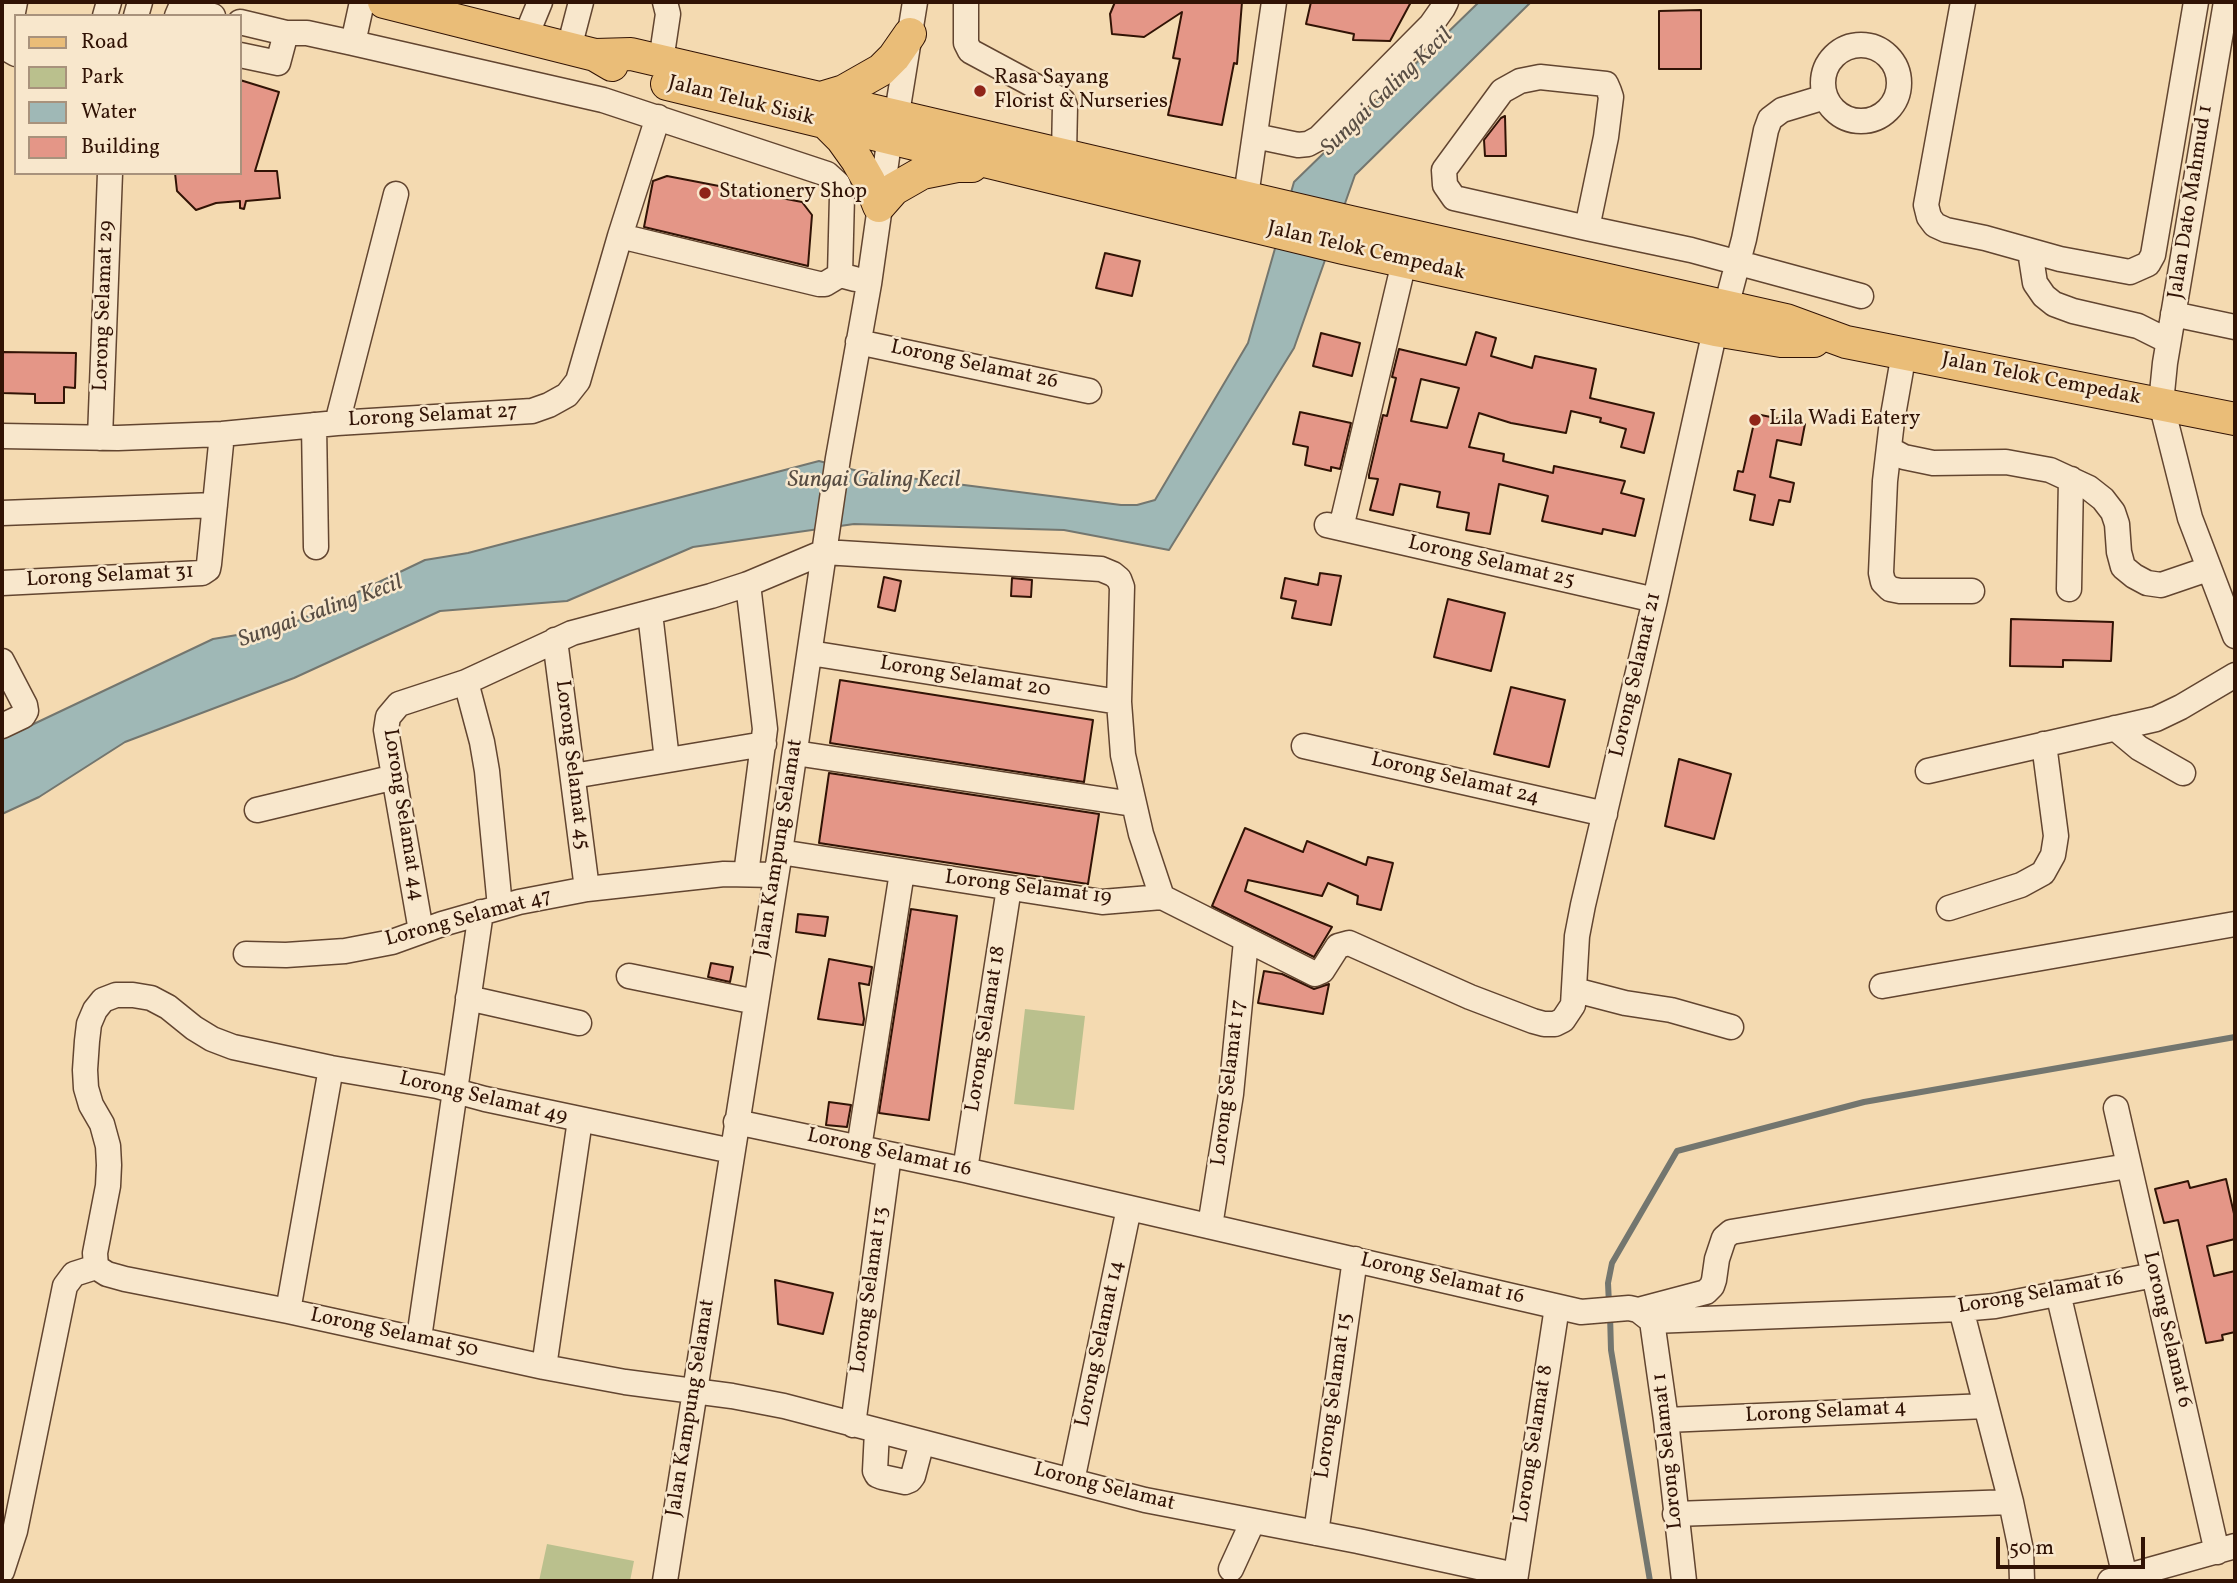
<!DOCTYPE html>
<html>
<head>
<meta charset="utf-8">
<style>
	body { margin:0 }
	#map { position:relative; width:2237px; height:1583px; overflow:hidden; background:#f4dab1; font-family:Vollkorn,serif }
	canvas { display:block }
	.frame { position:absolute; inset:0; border:4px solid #311305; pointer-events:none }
	.legend { position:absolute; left:14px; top:14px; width:228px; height:161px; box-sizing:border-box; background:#f8e7cc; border:2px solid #a8927c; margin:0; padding:9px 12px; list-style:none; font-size:21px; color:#311305 }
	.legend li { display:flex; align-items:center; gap:14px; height:35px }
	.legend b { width:35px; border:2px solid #a8927c }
	.scale { position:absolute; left:1996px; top:1537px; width:149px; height:32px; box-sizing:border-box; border:4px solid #311305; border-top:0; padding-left:9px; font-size:21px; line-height:24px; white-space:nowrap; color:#311305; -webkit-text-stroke:5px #f8e7cc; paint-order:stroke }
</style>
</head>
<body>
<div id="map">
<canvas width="2237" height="1583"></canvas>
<div class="frame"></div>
<ul class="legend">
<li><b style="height:9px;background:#eabd78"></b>Road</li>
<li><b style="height:19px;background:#bac08d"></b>Park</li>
<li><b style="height:19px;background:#9fb8b6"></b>Water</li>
<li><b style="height:19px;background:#e49687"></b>Building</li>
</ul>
<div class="scale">50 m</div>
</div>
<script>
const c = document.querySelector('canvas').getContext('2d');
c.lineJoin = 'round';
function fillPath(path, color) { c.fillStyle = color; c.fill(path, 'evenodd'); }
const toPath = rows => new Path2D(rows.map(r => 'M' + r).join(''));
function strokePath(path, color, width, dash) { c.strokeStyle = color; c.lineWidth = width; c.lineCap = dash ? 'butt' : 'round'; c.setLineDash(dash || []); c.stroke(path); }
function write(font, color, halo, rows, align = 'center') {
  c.font = font + ' Vollkorn,serif'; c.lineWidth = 5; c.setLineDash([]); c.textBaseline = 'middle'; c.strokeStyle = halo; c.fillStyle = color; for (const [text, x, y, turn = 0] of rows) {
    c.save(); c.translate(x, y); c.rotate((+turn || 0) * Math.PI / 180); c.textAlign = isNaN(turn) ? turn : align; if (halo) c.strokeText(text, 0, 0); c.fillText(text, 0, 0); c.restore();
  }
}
const green = toPath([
	[1025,1009,1085,1016,1074,1110,1014,1104],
	[547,1544,634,1561,630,1581,539,1581]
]);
const water = toPath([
	[1479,2,1531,2,1355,175,1294,348,1169,550,1064,530,854,524,693,547,567,601,440,611,294,678,125,742,39,797,2,814,2,739,213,639,285,627,425,560,468,553,819,461,862,472,1121,505,1137,505,1155,500,1248,343,1294,182,1479,2]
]);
const stream = toPath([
	[1609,1304,1608,1283,1612,1263,1677,1151,1864,1102,2235,1037],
	[1610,1314,1611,1350,1650,1581]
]);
const building = toPath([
	[1115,2,1242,2,1237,64,1234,63,1222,125,1168,115,1180,59,1173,58,1182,12,1144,37,1112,34,1110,14,1115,2],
	[1311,2,1411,2,1390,41,1353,40,1354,34,1306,24,1311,2],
	[1701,10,1701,69,1659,69,1659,11,1701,10],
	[240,80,279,92,255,171,277,171,280,198,246,201,244,209,240,208,240,201,216,203,196,210,177,191,175,173,240,173,240,80],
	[1505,116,1506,156,1485,156,1484,140,1501,118,1505,116],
	[667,176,802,202,812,215,808,266,644,227,653,181,667,176],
	[1105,253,1140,261,1132,296,1096,288,1105,253],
	[1476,332,1496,338,1491,356,1532,368,1535,356,1596,369,1590,398,1654,413,1644,453,1621,447,1626,429,1600,422,1601,418,1571,411,1566,433,1511,423,1479,413,1469,447,1504,454,1503,461,1553,473,1554,466,1625,481,1621,493,1644,499,1635,536,1603,529,1602,534,1542,521,1548,496,1499,484,1490,534,1466,530,1469,513,1437,507,1440,492,1400,484,1393,515,1370,510,1378,479,1369,478,1369,475,1383,415,1387,416,1396,378,1392,377,1399,349,1466,365,1476,332],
	[1421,379,1459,388,1447,428,1411,421,1421,379],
	[1321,333,1360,343,1352,376,1313,366,1321,333],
	[2,352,76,353,75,388,64,387,64,403,35,403,35,394,2,393,2,352],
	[1300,412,1351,423,1340,469,1331,467,1331,471,1305,465,1308,447,1293,444,1300,412],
	[1756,414,1805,424,1801,445,1777,440,1770,477,1794,483,1790,502,1779,500,1773,525,1750,520,1755,495,1734,490,1738,471,1743,472,1756,414],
	[1320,573,1341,576,1331,625,1292,618,1296,601,1281,598,1285,578,1318,585,1320,573],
	[884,577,901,581,895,611,878,607,884,577],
	[1012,578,1032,580,1031,597,1011,596,1012,578],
	[1448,599,1505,613,1491,671,1434,657,1448,599],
	[2011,619,2113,622,2111,661,2063,660,2063,667,2010,666,2011,619],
	[840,680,1093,720,1084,782,830,743,840,680],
	[1511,687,1565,700,1549,767,1494,754,1511,687],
	[1679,759,1731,774,1714,839,1665,826,1679,759],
	[829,773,1099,814,1088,884,819,843,829,773],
	[1245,828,1303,852,1307,841,1366,865,1368,857,1393,863,1381,910,1357,904,1358,896,1328,883,1322,896,1248,880,1245,891,1332,927,1314,957,1212,906,1245,828],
	[911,909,957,916,929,1120,879,1113,911,909],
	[798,914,828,917,825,936,796,932,798,914],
	[829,959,872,967,869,985,859,983,864,1019,863,1025,818,1019,829,959],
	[711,963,733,967,730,982,708,977,711,963],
	[1264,971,1282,974,1314,989,1329,984,1323,1014,1258,1003,1264,971],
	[829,1102,851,1105,847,1127,826,1125,829,1102],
	[2226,1179,2235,1218,2235,1239,2207,1246,2214,1276,2235,1271,2235,1332,2222,1335,2223,1340,2206,1343,2178,1220,2164,1223,2155,1189,2188,1181,2190,1188,2226,1179],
	[775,1280,833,1293,823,1334,778,1324,775,1280]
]);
const minor = toPath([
	[15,2,7,43,9,50,16,54],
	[362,2,353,43,603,100,827,174,838,184,842,196,840,275],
	[966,2,966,43,970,51,1063,101,1065,106,1064,154],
	[1963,2,1926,205,1929,217,1935,225,1946,230,1985,238,2060,259,2130,272,2148,264,2153,255,2196,2],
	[2226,2,2165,363,2161,403,2190,518,2235,636],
	[105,16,109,2],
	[136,16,140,2],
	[177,16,180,9,184,9,213,16],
	[240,22,286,33,307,33,353,43],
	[526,36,540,2],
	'1823 83a38 38 0 1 1 76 0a38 38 0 1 1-76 0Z',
	[569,48,581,2],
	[240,55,278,63,286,33],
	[661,61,668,14,665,2],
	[1255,136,1298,145,1308,144,1319,138,1431,25,1443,8,1446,2],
	[1246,196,1274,2],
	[1587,228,1606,137,1611,97,1609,91,1606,84,1540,77,1520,81,1502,91,1444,170,1445,185,1454,198,1587,228,1691,250,1861,296],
	[620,236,819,284,825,284,840,275,855,279],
	[2030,251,2035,283,2044,296,2054,304,2073,311,2138,326,2168,341],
	[1726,307,1744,239,1766,130,1770,119,1782,110,1825,97],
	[2173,314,2235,327],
	[858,342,1089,391],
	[1904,353,1892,421,1885,481,1881,573,1883,582,1890,589,1900,591,1972,591],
	[337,423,396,194],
	[314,425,316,547],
	[2,436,118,438,222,434,337,423,532,411,549,405,567,395,578,381,620,236,658,117],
	[100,438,110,173],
	[1889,449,1904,457,1933,463,2006,462,2050,470,2089,488,2103,499,2113,512,2117,524,2119,552,2123,567,2134,576,2147,583,2161,585,2208,569],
	[2,513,215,505],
	[1327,525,1655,600],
	[1341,528,1404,262],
	[2,583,202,573,208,569,209,564,222,434],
	[2069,589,2071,479],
	[650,613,667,760],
	[555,640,587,889],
	[810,653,1119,702],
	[2,661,25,705,26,711,23,716,2,726],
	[466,682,482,742,487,771,500,907],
	[2115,728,2139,748,2183,773],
	[1304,746,1605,814],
	[795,753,1133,804],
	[1928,771,2156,719,2181,707,2235,675],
	[573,776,764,744],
	[257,810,395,777],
	[780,852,1102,902,1162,897,1315,974,1322,971,1338,946,1349,943,1470,997,1533,1021,1544,1024,1555,1024,1563,1020,1573,1005,1577,936,1583,905,1655,600,1715,330],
	[746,874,765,729,748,584],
	[1949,908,2021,885,2043,873,2053,855,2056,836,2044,744],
	[421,931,386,730,388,717,399,704,466,682,572,633,711,596,748,584,824,552,1085,568,1101,569,1113,574,1119,579,1122,587,1119,702,1123,755,1141,834,1162,897],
	[246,954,286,955,345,951,392,942,442,924,519,902,587,889,724,874,776,875],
	[629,976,756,1002],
	[1882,986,2235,924],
	[1575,990,1625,1003,1671,1010,1731,1027],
	[468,998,579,1023],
	[2116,1108,2217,1552],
	[736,1122,965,1170,1581,1312,1629,1308,1638,1310,1652,1321,1961,1309,1995,1306,2154,1275],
	[859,1148,902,872],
	[965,1170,1009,888],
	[1210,1226,1231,1094,1246,941],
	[96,1267,107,1274,125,1279,288,1311,544,1367,625,1382,732,1396,784,1406,1145,1500,1358,1541,1515,1575],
	[96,1267,95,1253,108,1186,109,1165,108,1146,102,1124,91,1105,86,1088,85,1070,87,1041,89,1024,95,1010,103,1000,116,995,133,995,151,998,168,1007,194,1028,212,1039,233,1047,331,1068,437,1086,485,1099,732,1151],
	[2058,1293,2125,1577],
	[1961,1309,2011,1502,2021,1550,2022,1581],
	[1638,1310,1706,1292,1712,1286,1714,1280,1717,1259,1724,1238,1731,1232,2128,1166],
	[288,1311,331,1068],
	[1652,1321,1666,1420,1684,1581],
	[419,1338,481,912],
	[544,1367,580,1120],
	[1666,1420,1986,1406],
	[853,1425,889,1155],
	[877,1431,875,1471,877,1475,882,1477,905,1482,910,1480,913,1476,922,1442],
	[1072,1481,1129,1208],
	[1675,1514,2011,1502],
	[1316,1533,1355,1259],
	[1231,1569,1253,1521],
	[2,1571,15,1531,65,1286,74,1274,96,1267],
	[665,1581,780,852,838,458,869,284,888,150,899,101,915,2],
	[1515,1581,1557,1307],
	[2110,1581,2235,1546]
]);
const major = toPath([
	[384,2,595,55,612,65],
	[595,55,631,54,1351,222,1786,320,1846,342,2235,419],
	[667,84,1343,248,1715,330,1781,341,1814,341],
	[824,97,844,91,881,70,894,57,910,34],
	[825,122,842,139,857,160,869,181,879,206,894,189,922,173,957,166,972,166]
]);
const markers = [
	[980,91,7,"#8f2418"],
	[705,193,7,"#8f2418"],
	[1755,420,7,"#8f2418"]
];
const poiNames = [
	["Rasa Sayang",994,79],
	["Florist & Nurseries",994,103],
	["Stationery Shop",719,193],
	["Lila Wadi Eatery",1769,420]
];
const streetNames = [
	["Jalan Teluk Sisik",741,102,14],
	["Jalan Dato Mahmud 1",2192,202,-81],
	["Jalan Telok Cempedak",1366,252,13],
	["Lorong Selamat 29",105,306,-88],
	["Lorong Selamat 26",974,366,12],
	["Jalan Telok Cempedak",2041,380,11],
	["Lorong Selamat 27",433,417,-3],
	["Lorong Selamat 25",1491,563,13],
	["Lorong Selamat 31",110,577,-3],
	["Lorong Selamat 21",1637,675,-77],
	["Lorong Selamat 20",965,678,9],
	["Lorong Selamat 45",571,765,83],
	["Lorong Selamat 24",1455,780,13],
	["Lorong Selamat 44",402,815,81],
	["Jalan Kampung Selamat",780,848,-81],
	["Lorong Selamat 19",1028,889,7],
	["Lorong Selamat 47",469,919,-15],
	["Lorong Selamat 18",987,1029,-81],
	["Lorong Selamat 17",1230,1083,-83],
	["Lorong Selamat 49",483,1099,13],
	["Lorong Selamat 16",889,1154,12],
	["Lorong Selamat 16",1442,1280,13],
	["Lorong Selamat 13",871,1290,-82],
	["Lorong Selamat 16",2041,1294,-10],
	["Lorong Selamat 6",2166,1330,77],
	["Lorong Selamat 50",394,1334,12],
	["Lorong Selamat 14",1101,1344,-78],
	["Lorong Selamat 15",1335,1396,-82],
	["Jalan Kampung Selamat",692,1408,-81],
	["Lorong Selamat 4",1826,1413,-3],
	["Lorong Selamat 8",1535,1444,-81],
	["Lorong Selamat 1",1669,1451,-96],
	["Lorong Selamat",1104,1488,14]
];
const waterNames = [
	["Sungai Galing Kecil",1388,93,-44],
	["Sungai Galing Kecil",874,482],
	["Sungai Galing Kecil",321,613,-20]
];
fillPath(green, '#bac08d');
fillPath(water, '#9fb8b6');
strokePath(water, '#73766f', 2);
strokePath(stream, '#73766f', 6);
fillPath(building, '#e49687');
strokePath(building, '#311305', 2);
strokePath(minor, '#624530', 27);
strokePath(major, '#311305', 34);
strokePath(minor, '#f8e7cc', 24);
strokePath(major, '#eabd78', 32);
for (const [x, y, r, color] of markers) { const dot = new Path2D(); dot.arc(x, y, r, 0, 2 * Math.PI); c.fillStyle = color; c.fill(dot); strokePath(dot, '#f8e7cc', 2.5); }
write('21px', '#311305', '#f8e7cc', poiNames, 'left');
write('21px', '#311305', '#f8e7cc', streetNames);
write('italic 23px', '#584d43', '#f8e7cc', waterNames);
</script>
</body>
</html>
